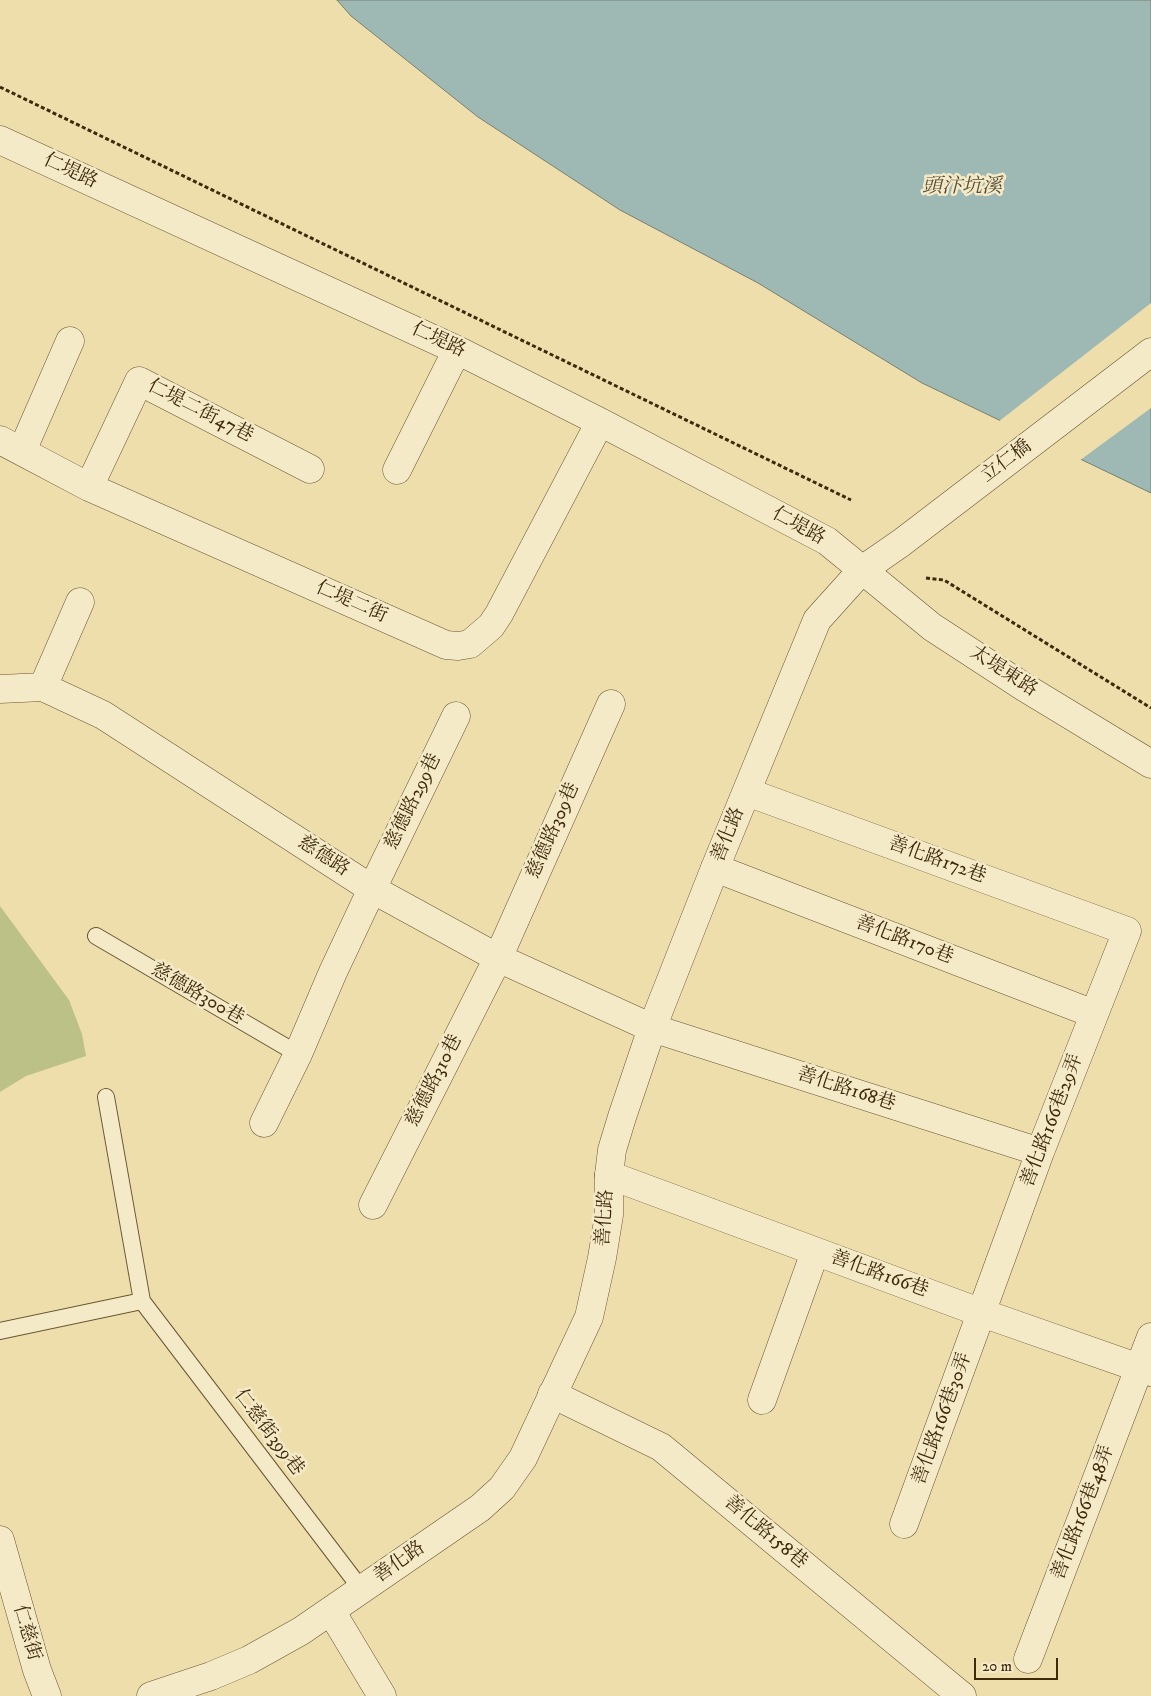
<!DOCTYPE html>
<html>
<head>
<meta charset="utf-8">
<style>
	body { margin:0 }
	#map { position:relative; width:1151px; height:1696px; overflow:hidden; background:#eedeab; font-family:"IM FELL DW Pica",serif }
	canvas { display:block }
	.scale { position:absolute; left:974px; top:1658px; width:84px; height:22px; box-sizing:border-box; border:2px solid #3e290b; border-top:0; padding-left:6px; font-size:15px; line-height:18px; white-space:nowrap; color:#3e290b; -webkit-text-stroke:4px #f4eac8; paint-order:stroke }
</style>
</head>
<body>
<div id="map">
<canvas width="1151" height="1696"></canvas>
<div class="scale">20 m</div>
</div>
<script>
const c = document.querySelector('canvas').getContext('2d');
c.lineJoin = 'round';
function fillPath(path, color) { c.fillStyle = color; c.fill(path, 'evenodd'); }
const toPath = rows => new Path2D(rows.map(r => 'M' + r).join(''));
function strokePath(path, color, width, dash) { c.strokeStyle = color; c.lineWidth = width; c.lineCap = dash ? 'butt' : 'round'; c.setLineDash(dash || []); c.stroke(path); }
function write(font, color, halo, rows, align = 'center') {
  c.font = font + ' "IM FELL DW Pica","Noto Serif TC",serif'; c.lineWidth = 5; c.setLineDash([]); c.textBaseline = 'middle'; c.strokeStyle = halo; c.fillStyle = color; for (const [text, x, y, turn = 0] of rows) {
    c.save(); c.translate(x, y); c.rotate((+turn || 0) * Math.PI / 180); c.textAlign = isNaN(turn) ? turn : align; if (halo) c.strokeText(text, 0, 0); c.fillText(text, 0, 0); c.restore();
  }
}
const green = toPath([
	[0,906,69,1000,82,1034,86,1056,26,1076,0,1092]
]);
const water = toPath([
	[337,0,1151,0,1151,493,922,383,758,283,620,210,478,117,351,16,337,0]
]);
const pier = toPath([
	[1151,303,1151,408,1079,461,998,422]
]);
const path = toPath([
	[0,87,851,500],
	[926,578,944,580,1151,708]
]);
const service = toPath([
	[96,936,298,1054],
	[106,1097,142,1301],
	[0,1331,142,1301,362,1590]
]);
const minor = toPath([
	[0,140,457,350,600,422,827,541,932,627,1024,687,1151,764],
	[0,440,89,487,446,645,458,646,470,644,491,626,499,614,600,422],
	[22,451,70,341],
	[397,470,457,350],
	[89,487,139,381,310,469],
	[43,687,80,602],
	[0,689,43,687,103,715,372,889,498,958,652,1028,1040,1152],
	[747,792,1127,931,1040,1152,904,1524],
	[715,868,1094,1014],
	[264,1123,298,1054,333,972,372,889,456,716],
	[609,1175,982,1313,1151,1372],
	[373,1205,498,958,611,704],
	[552,1394,661,1447,962,1696],
	[762,1400,815,1252],
	[0,1540,37,1670,47,1696],
	[331,1611,382,1696],
	[1028,1659,1151,1337]
]);
const tertiary = toPath([
	[151,1696,211,1676,249,1660,301,1631,480,1508,502,1488,523,1458,530,1443,589,1317,602,1258,609,1215,609,1175,612,1150,622,1117,652,1028,715,868,817,620,862,570,901,543,1151,352]
]);
const streetNames = [
	["仁堤路",70,172,25],
	["仁堤路",438,341,25],
	["仁堤二街47巷",200,412,27],
	["立仁橋",1007,462,-37],
	["仁堤路",798,527,29],
	["仁堤二街",351,603,24],
	["太堤東路",1003,672,33],
	["慈德路299巷",414,802,-64],
	["慈德路309巷",554,831,-66],
	["善化路",729,835,-68],
	["慈德路",323,857,33],
	["善化路172巷",937,861,20],
	["善化路170巷",904,941,21],
	["慈德路300巷",197,995,30],
	["慈德路310巷",435,1081,-63],
	["善化路168巷",846,1090,18],
	["善化路166巷29弄",1053,1121,-69],
	["善化路",606,1218,-86],
	["善化路166巷",879,1275,20],
	["善化路166巷30弄",943,1419,-70],
	["仁慈街399巷",268,1433,53],
	["善化路166巷48弄",1084,1513,-69],
	["善化路158巷",765,1533,40],
	["善化路",400,1563,-35],
	["仁慈街",26,1633,74]
];
const waterNames = [
	["頭汴坑溪",962,188]
];
fillPath(green, '#bbc187');
fillPath(water, '#9eb9b4');
strokePath(water, '#787f70', 1);
fillPath(pier, '#eedeab');
strokePath(service, '#6a5633', 18);
strokePath(minor, '#6a5633', 29);
strokePath(tertiary, '#6a5633', 29);
strokePath(path, '#3e290b', 3, [4, 2.5]);
strokePath(service, '#f4eac8', 16);
strokePath(minor, '#f4eac8', 28);
strokePath(tertiary, '#f4eac8', 28);
write('19px', '#3e290b', '#f4eac8', streetNames);
write('italic 20px', '#564d35', '#f4eac8', waterNames);
</script>
</body>
</html>
